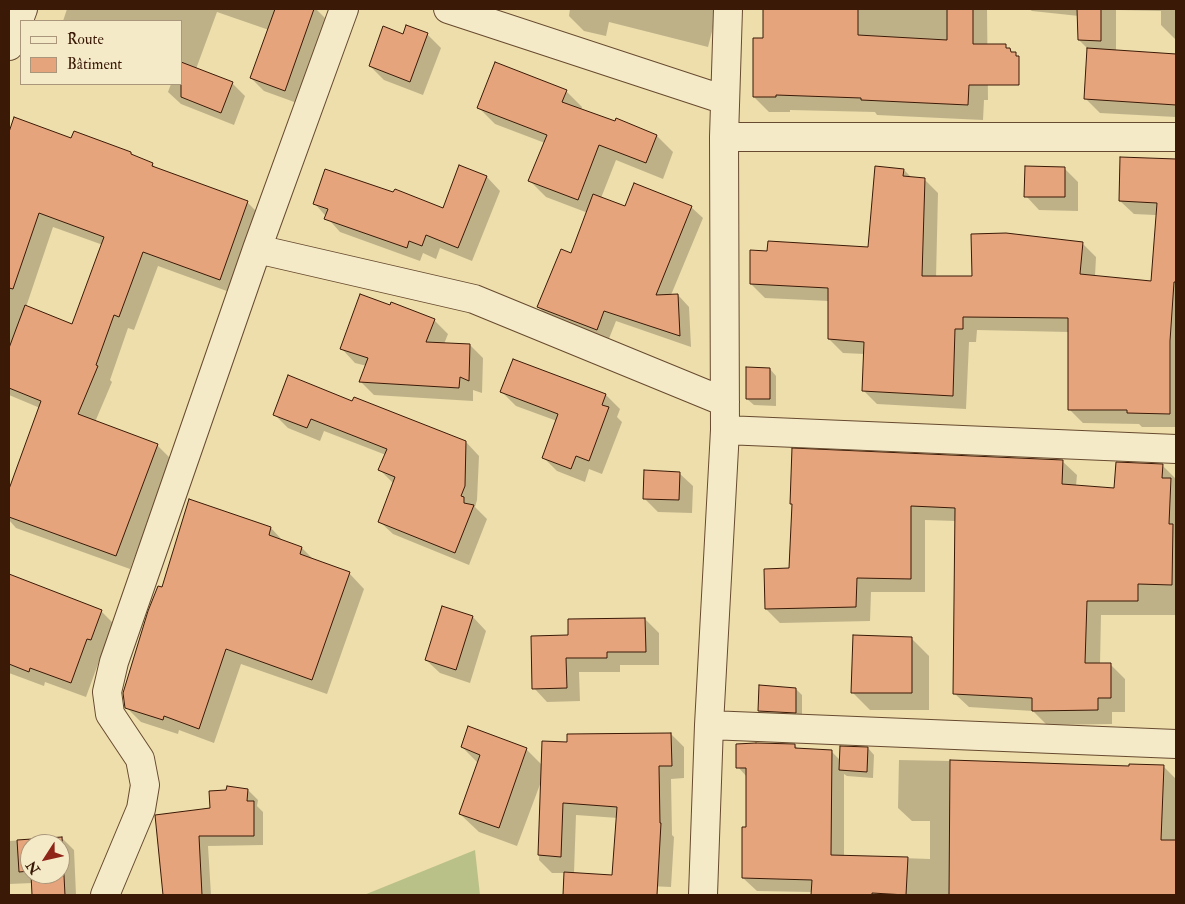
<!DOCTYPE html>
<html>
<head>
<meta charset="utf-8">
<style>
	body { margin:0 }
	#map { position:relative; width:1185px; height:904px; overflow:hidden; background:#eedeab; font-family:"IM FELL Double Pica",serif }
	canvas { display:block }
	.frame { position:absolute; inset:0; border:10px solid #3a1906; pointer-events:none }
	.legend { position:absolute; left:20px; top:20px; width:162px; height:65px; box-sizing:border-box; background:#f4eac8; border:1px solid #aa967a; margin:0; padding:6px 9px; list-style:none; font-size:15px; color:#3a1906 }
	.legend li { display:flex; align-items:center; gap:10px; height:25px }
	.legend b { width:25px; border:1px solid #aa967a }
	.north { position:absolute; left:20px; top:834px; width:50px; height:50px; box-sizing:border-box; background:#f4eac8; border:1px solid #aa967a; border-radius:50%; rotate:235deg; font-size:14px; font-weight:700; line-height:20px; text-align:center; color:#3a1906 }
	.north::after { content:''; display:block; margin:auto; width:18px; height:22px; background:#8f2418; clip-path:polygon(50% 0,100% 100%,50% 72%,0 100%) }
</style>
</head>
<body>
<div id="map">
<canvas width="1185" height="904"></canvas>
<div class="frame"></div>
<ul class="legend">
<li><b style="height:6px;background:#f4eac8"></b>Route</li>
<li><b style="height:14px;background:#e5a47b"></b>Bâtiment</li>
</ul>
<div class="north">N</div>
</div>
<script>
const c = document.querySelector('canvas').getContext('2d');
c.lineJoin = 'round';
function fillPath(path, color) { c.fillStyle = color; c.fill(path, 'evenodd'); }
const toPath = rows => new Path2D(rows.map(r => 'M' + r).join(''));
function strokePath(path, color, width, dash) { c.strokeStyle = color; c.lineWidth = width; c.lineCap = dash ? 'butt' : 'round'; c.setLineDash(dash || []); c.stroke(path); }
const green = toPath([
	[475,850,480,895,364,895]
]);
const shadow = toPath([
	[67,9,316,9,327,20,297,103,264,91,251,78,269,30,217,12,196,69,232,83,245,96,234,125,181,104,168,92,171,84,181,84,181,21,63,21],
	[570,9,714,9,717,12,708,47,609,22,606,36,584,31,569,16],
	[765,9,987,9,988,100,984,100,983,120,877,115,875,112,790,110,790,112,769,112,754,97,764,39],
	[1029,9,1176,9,1176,40,1161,25,1161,11,1116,10,1116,51,1176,55,1176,117,1100,113,1086,99,1088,49,1079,40,1079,16,1032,11],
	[427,34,441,48,423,95,384,80,370,66,404,36],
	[566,91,582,107,581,110,657,136,673,152,663,179,616,160,601,198,625,208,691,207,703,218,671,295,678,295,689,307,691,347,616,321,608,341,550,318,538,307,572,255,588,213,546,197,530,181,545,143,495,124,479,108],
	[15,119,72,139,131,153,135,157,152,164,158,170,247,202,262,217,235,294,158,266,134,330,128,328,110,380,112,382,95,422,157,445,172,460,130,569,16,528,9,520,9,494,40,408,9,395,9,136],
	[53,227,103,245,73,325,26,307],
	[1121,158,1176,160,1176,216,1134,214,1120,201],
	[459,167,487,177,500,191,472,261,440,248,436,259,423,253,420,261,340,232,315,204,444,210],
	[1064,168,1078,182,1078,211,1039,210,1026,196],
	[904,170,912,178,924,179,938,193,936,278,974,278,1082,243,1096,257,1095,276,1152,282,1156,227,1176,227,1176,427,1142,427,1139,424,1083,423,1069,409,1069,332,977,330,976,342,969,342,966,409,877,404,863,390,865,354,843,353,829,339,829,301,765,298,751,284,869,248],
	[434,320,448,334,444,344,470,345,483,358,482,393,473,390,473,401,374,395,361,382,367,366,355,363,342,349],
	[513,361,606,395,620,409,617,417,622,422,602,474,589,469,585,482,557,471,543,457,557,421,516,406,502,392],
	[770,369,776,376,776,406,754,405,747,399],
	[353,402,466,442,479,456,477,500,475,507,487,519,469,565,393,534,379,521,393,483,380,470,386,455,324,431,320,441,288,428,275,415],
	[1062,461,1077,475,1076,486,1116,489,1162,465,1176,479,1176,615,1101,615,1100,664,1111,665,1125,679,1125,712,1112,712,1112,724,1047,725,1033,711,969,707,954,693,956,521,925,520,925,592,871,592,870,621,780,623,766,609,790,569,793,506,791,503],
	[679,473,693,486,692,513,658,512,644,498],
	[190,500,271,528,284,542,302,548,314,560,349,573,364,589,327,694,241,664,214,743,179,730,178,734,141,722,126,707,124,693,159,587,163,589],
	[9,575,101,611,116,626,106,654,102,653,86,697,45,682,44,686,9,673],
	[473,617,486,631,470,683,440,673,426,660],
	[645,619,659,633,659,665,620,665,620,672,579,672,580,701,547,702,534,688,569,636],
	[911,638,929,656,929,710,870,710,852,692],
	[796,689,802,695,802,719,766,718,759,711],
	[671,734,684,747,684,778,671,779,672,835,674,837,671,887,627,885,618,818,576,815,574,873,552,873,539,860,542,779,517,846,479,832,460,814,478,763,462,747,526,749,542,765,568,743],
	[795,745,798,749,831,751,841,761,868,748,874,755,873,778,847,776,844,774,844,856,930,859,930,821,912,821,898,808,899,760,1053,763,1130,768,1163,766,1176,779,1176,895,812,895,812,892,757,891,743,878,747,828,747,777,738,767],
	[248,790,258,800,257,806,263,812,263,845,208,846,211,895,164,895,157,816,211,810],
	[62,838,74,850,76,895,34,895,33,883,9,884,9,841],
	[30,844,60,844,60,874,30,874]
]);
const building = toPath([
	[275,9,314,9,285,91,250,78,275,9],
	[763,9,858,9,858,35,947,40,947,9,973,9,973,44,1006,44,1006,48,1010,48,1011,52,1016,52,1016,56,1019,56,1019,85,969,85,968,105,861,100,861,98,776,95,776,97,753,97,753,38,763,38,763,9],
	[1077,9,1101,9,1101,41,1078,40,1077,9],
	[406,25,428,33,410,82,369,66,383,26,403,34,406,25],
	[1087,48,1176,54,1176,105,1084,99,1087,48],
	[181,62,233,82,221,113,181,97,181,62],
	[495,62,567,90,562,102,615,121,616,118,657,135,646,163,599,145,578,200,528,181,547,135,477,108,495,62],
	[14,117,71,138,74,131,131,152,131,154,153,163,152,166,248,201,220,280,143,252,119,317,114,315,96,365,98,366,78,414,158,444,116,556,9,517,9,489,41,401,9,388,9,348,25,305,72,324,104,237,39,213,13,289,9,288,9,132,14,117],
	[1120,157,1176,159,1176,282,1174,282,1170,341,1170,414,1127,413,1127,410,1068,410,1068,318,963,317,963,329,955,329,953,396,862,391,864,342,828,339,828,288,750,284,750,250,767,251,768,241,868,247,875,166,904,169,903,176,925,178,922,276,972,276,971,234,1006,233,1083,242,1080,274,1151,281,1157,203,1119,201,1120,157],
	[459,165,487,176,458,248,426,235,422,246,409,241,407,248,324,219,328,209,313,204,325,169,393,192,395,189,443,208,459,165],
	[1025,166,1065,167,1065,197,1024,197,1025,166],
	[634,183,692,206,656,295,678,294,680,336,604,311,597,330,537,307,561,249,571,253,593,194,625,206,634,183],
	[360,294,390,305,391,302,435,319,426,342,470,344,469,381,460,377,459,388,359,382,368,358,340,349,360,294],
	[513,359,606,394,602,405,609,407,589,461,576,456,571,469,542,458,558,414,500,392,513,359],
	[746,367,770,368,770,399,746,399,746,367],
	[288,375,352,401,354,397,466,441,465,486,461,496,464,497,464,503,474,505,455,553,378,522,395,477,378,470,387,449,311,419,307,428,273,415,288,375],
	[792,448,1063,460,1062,484,1114,488,1116,462,1163,464,1162,478,1171,478,1169,524,1173,524,1172,585,1138,584,1138,601,1087,601,1085,663,1111,663,1111,698,1098,698,1098,710,1032,711,1032,698,953,694,955,508,911,506,911,579,857,578,856,607,765,609,764,569,789,568,792,504,790,504,792,448],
	[644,470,680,472,679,500,643,499,644,470],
	[189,499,271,527,269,535,302,547,300,554,350,572,312,680,226,649,199,729,164,716,163,720,125,708,123,693,148,611,158,586,162,587,189,499],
	[9,574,102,610,91,640,87,639,71,683,30,668,29,672,9,664,9,574],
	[442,606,473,616,456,670,425,660,442,606],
	[645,618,646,652,607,652,607,658,566,658,567,688,532,689,531,636,568,635,568,619,645,618],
	[853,635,912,637,912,693,851,693,853,635],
	[759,685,796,688,796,713,758,711,759,685],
	[468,726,527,748,499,828,459,814,480,755,461,747,468,726],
	[671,733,672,766,659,766,660,823,661,823,657,895,563,895,564,872,612,875,617,807,563,803,561,857,538,855,542,741,567,742,567,734,671,733],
	[756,743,795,744,795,748,832,750,831,855,908,857,906,895,872,893,872,895,811,895,812,880,742,878,742,827,746,827,746,768,736,768,736,744,756,743],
	[840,746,868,747,867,772,839,770,840,746],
	[950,760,1129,766,1129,764,1164,765,1161,840,1176,840,1176,895,949,895,950,760],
	[227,786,248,789,247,801,254,801,254,836,199,836,202,895,163,895,155,815,210,808,209,791,226,790,227,786],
	[62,837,65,895,32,895,31,874,60,874,60,844,30,844,30,871,19,872,17,840,62,837]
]);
const minor = toPath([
	[448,9,725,100],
	[9,46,23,9],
	[724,137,1176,137],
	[257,249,474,299,725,402],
	[725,430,1176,449],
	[709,725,1176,744],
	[105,895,141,809,145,785,140,759,110,714,107,692,114,662,257,249,344,9],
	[703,895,709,725,725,430,724,137,728,9]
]);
fillPath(green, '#bac188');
fillPath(shadow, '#0003');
fillPath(building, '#e5a47b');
strokePath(building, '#3a1906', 1);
strokePath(minor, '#674a2f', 30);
strokePath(minor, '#f4eac8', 28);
</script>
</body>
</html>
